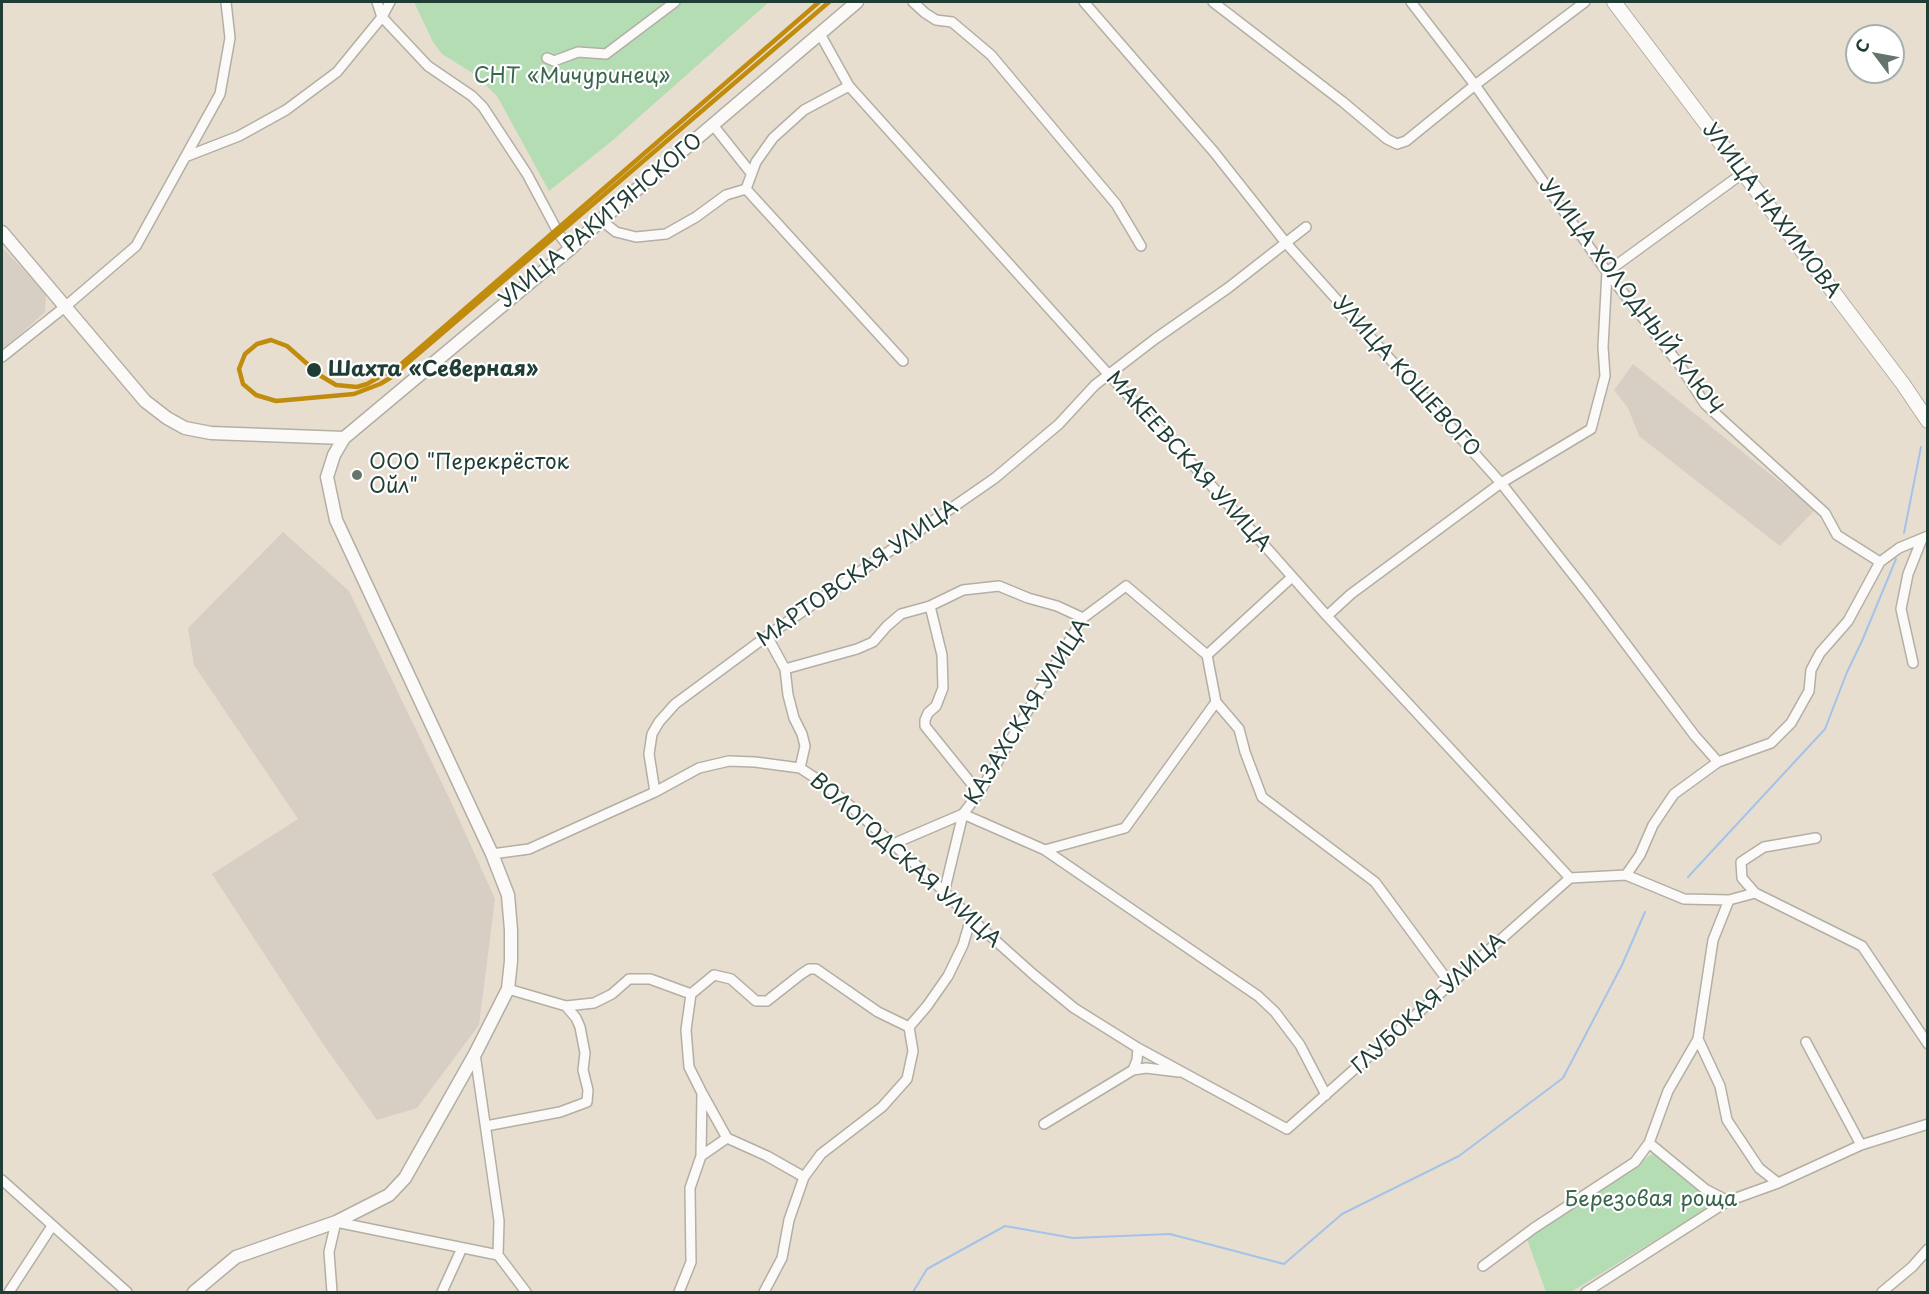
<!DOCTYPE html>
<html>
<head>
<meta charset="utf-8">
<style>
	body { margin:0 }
	#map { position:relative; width:1929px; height:1294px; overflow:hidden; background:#e8ded0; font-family:"Playpen Sans",sans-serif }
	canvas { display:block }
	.frame { position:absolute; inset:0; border:3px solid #1f3d34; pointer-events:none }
	.north { position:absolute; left:1845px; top:24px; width:60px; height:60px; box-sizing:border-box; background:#fff; border:2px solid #a5b1ae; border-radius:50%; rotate:302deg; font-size:16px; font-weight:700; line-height:24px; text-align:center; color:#1f3d34 }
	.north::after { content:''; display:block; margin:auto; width:21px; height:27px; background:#65756b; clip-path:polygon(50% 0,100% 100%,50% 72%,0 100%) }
</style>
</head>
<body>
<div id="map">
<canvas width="1929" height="1294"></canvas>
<div class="frame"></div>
<div class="north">С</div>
</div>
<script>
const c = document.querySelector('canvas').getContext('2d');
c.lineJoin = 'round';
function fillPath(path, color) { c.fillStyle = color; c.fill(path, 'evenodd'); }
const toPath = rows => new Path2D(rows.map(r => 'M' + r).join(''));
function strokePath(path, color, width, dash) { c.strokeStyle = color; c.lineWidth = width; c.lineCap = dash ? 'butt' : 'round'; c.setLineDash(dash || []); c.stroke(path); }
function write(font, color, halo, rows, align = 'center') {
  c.font = font + ' "Playpen Sans",sans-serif'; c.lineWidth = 4.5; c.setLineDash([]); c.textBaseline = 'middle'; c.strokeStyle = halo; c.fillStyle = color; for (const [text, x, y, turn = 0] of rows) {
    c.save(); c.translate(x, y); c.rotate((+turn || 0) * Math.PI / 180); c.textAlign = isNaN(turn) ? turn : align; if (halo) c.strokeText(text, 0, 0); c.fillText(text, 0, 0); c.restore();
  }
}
const industrial = toPath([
	[2,247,46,294,45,312,2,351],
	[1633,364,1815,510,1780,546,1639,436,1628,408,1614,390],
	[283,532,349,591,453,806,495,899,479,1025,417,1108,377,1120,323,1044,212,874,298,819,194,665,188,628]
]);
const green = toPath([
	[414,2,769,2,612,141,549,191,497,96,474,74,442,54,433,42],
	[1658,1150,1719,1201,1571,1292,1546,1292,1527,1239]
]);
const stream = toPath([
	[1904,533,1921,447],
	[1688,877,1825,729,1847,672,1862,641,1896,559],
	[913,1292,927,1269,1005,1226,1073,1238,1170,1234,1284,1264,1342,1214,1459,1156,1563,1078,1622,965,1645,912]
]);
const street = toPath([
	[377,2,382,17,428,66,472,96,483,107,527,174,559,234,570,249],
	[913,2,925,13,936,20,952,22,991,55,1116,204,1141,246],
	[1084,2,1214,152,1286,243,1501,483,1589,595,1695,736,1718,762],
	[1213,2,1343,102,1387,139,1397,144,1406,141,1475,85,1585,2],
	[1411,2,1475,85,1607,272,1679,364,1705,404,1825,513,1837,535,1880,562],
	[820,34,849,86,1109,375,1179,449,1327,616,1570,878],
	[547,58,554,61,578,52,606,54,675,2],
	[713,125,751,173],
	[185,157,239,136,286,110,337,72,382,17,390,2],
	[746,189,756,162,773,138,804,110,849,86],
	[601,220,616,232,636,237,666,234,696,217,726,195,746,189,903,361],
	[2,357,66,306,136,246,220,94,230,38,226,2],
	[930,606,942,655,943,688,936,706,928,713,925,720,925,726,979,793],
	[1327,616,1351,594,1501,483,1591,429,1605,376,1603,347,1607,272,1743,173],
	[767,636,785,669,788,695,794,718,802,734,805,746,800,768],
	[1207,655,1292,577],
	[1913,663,1901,609,1908,574,1922,539],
	[785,669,857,649,873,642,887,626,901,614,930,606,963,590,999,586,1028,598,1057,606,1083,618],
	[1216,702,1239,729,1245,752,1262,797,1375,882,1451,985],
	[655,792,649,754,652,734,659,722,675,704,767,636,995,478,1059,424,1095,385,1155,339,1228,288,1306,227],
	[893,844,963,814,979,793,1083,618,1126,586,1207,655,1216,702,1125,828,1045,850],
	[492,854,529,849,655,792,699,768,729,761,755,762,800,768,820,781,848,804,924,872,977,924,1034,975,1074,1008,1138,1048,1287,1129,1570,878],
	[1626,875,1684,899,1729,900,1755,893,1862,946,1928,1044],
	[1570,878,1626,875,1640,855,1653,825,1674,794,1718,762,1771,743,1791,723,1809,691,1811,670,1820,653,1848,621,1880,562,1899,548,1928,536],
	[944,893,963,814,1045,850,1258,996,1275,1012,1300,1045,1326,1095],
	[1755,893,1742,878,1741,862,1764,847,1816,838],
	[508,989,566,1006,594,1003,612,994,629,979,650,979,691,994,686,1030,689,1067,702,1093,701,1156,690,1188,691,1262,679,1292],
	[691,994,714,975,731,979,756,1001,767,1001,800,975,809,969,816,969,878,1012,909,1027],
	[1698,1039,1720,1086,1727,1120,1759,1168,1778,1183],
	[1806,1042,1861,1145],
	[475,1054,499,1221,498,1255,526,1292],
	[1133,1070,1137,1060,1138,1048],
	[702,1093,727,1138],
	[1044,1124,1133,1070,1146,1068,1179,1072],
	[486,1126,560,1112,587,1102,588,1090,583,1070,585,1053,580,1027,576,1018,566,1006],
	[1649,1143,1705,1189,1728,1201],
	[701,1156,727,1138,767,1156,804,1177],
	[2,1180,127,1292],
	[1483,1266,1534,1228,1635,1162,1649,1143,1668,1091,1698,1039,1713,940,1729,900],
	[9,1292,52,1226],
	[332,1292,329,1252,336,1222,498,1255],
	[442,1292,462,1248],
	[764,1292,782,1258,789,1220,804,1177,821,1154,882,1107,907,1079,913,1051,909,1027,927,1006,948,976,963,945,971,918],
	[1586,1292,1728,1201,1778,1183,1861,1145,1928,1124],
	[1882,1292,1912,1267,1928,1249]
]);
const secondary = toPath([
	[2,232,145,401,167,418,185,428,211,433,344,438],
	[194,1292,236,1257,336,1222,389,1195,405,1178,475,1054,508,989,511,961,511,930,508,895,492,854,336,520,327,477,334,455,344,438,570,249,601,220,857,2]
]);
const primary = toPath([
	[1614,2,1903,384,1928,421]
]);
const tram1 = toPath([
	[819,2,399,366,367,384,357,387,336,385,321,376,287,346,271,340,257,344,245,354,239,369,243,384,256,395,276,401,354,394,380,384,390,378,829,2]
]);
const markers = [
	[314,370,8,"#1f3d34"],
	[357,475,6,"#65756b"]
];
const parkNames = [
	["СНТ «Мичуринец»",572,77],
	["Березовая роща",1651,1200]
];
const streetNames = [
	["УЛИЦА НАХИМОВА",1771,211,53],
	["УЛИЦА РАКИТЯНСКОГО",601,221,-40],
	["УЛИЦА ХОЛОДНЫЙ КЛЮЧ",1630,297,53],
	["УЛИЦА КОШЕВОГО",1406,377,48],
	["МАКЕЕВСКАЯ УЛИЦА",1188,462,48],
	["МАРТОВСКАЯ УЛИЦА",858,574,-35],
	["КАЗАХСКАЯ УЛИЦА",1028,712,-58],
	["ВОЛОГОДСКАЯ УЛИЦА",905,861,42],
	["ГЛУБОКАЯ УЛИЦА",1429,1004,-42]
];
const stopNames = [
	["Шахта «Северная»",328,370]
];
const poiNames = [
	["ООО \"Перекрёсток",369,463],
	["Ойл\"",369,487]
];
fillPath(industrial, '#d7cfc3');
fillPath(green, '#b5ddb4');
strokePath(stream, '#a4c3e8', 2);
strokePath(street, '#b2afa5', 12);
strokePath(secondary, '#b2afa5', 15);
strokePath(primary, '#b2afa5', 16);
strokePath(street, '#fcfaf8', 9);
strokePath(secondary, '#fcfaf8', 12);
strokePath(primary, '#fcfaf8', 14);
strokePath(tram1, '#c18c0d', 4.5);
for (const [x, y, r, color] of markers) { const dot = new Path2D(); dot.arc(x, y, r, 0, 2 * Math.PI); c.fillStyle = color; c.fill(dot); strokePath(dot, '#fff', 2); }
write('21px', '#3a654e', '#fff', parkNames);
write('21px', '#1f3d34', '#fff', streetNames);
write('bold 21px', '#1f3d34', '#fff', stopNames, 'left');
write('21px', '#1f3d34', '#fff', poiNames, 'left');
</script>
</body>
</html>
